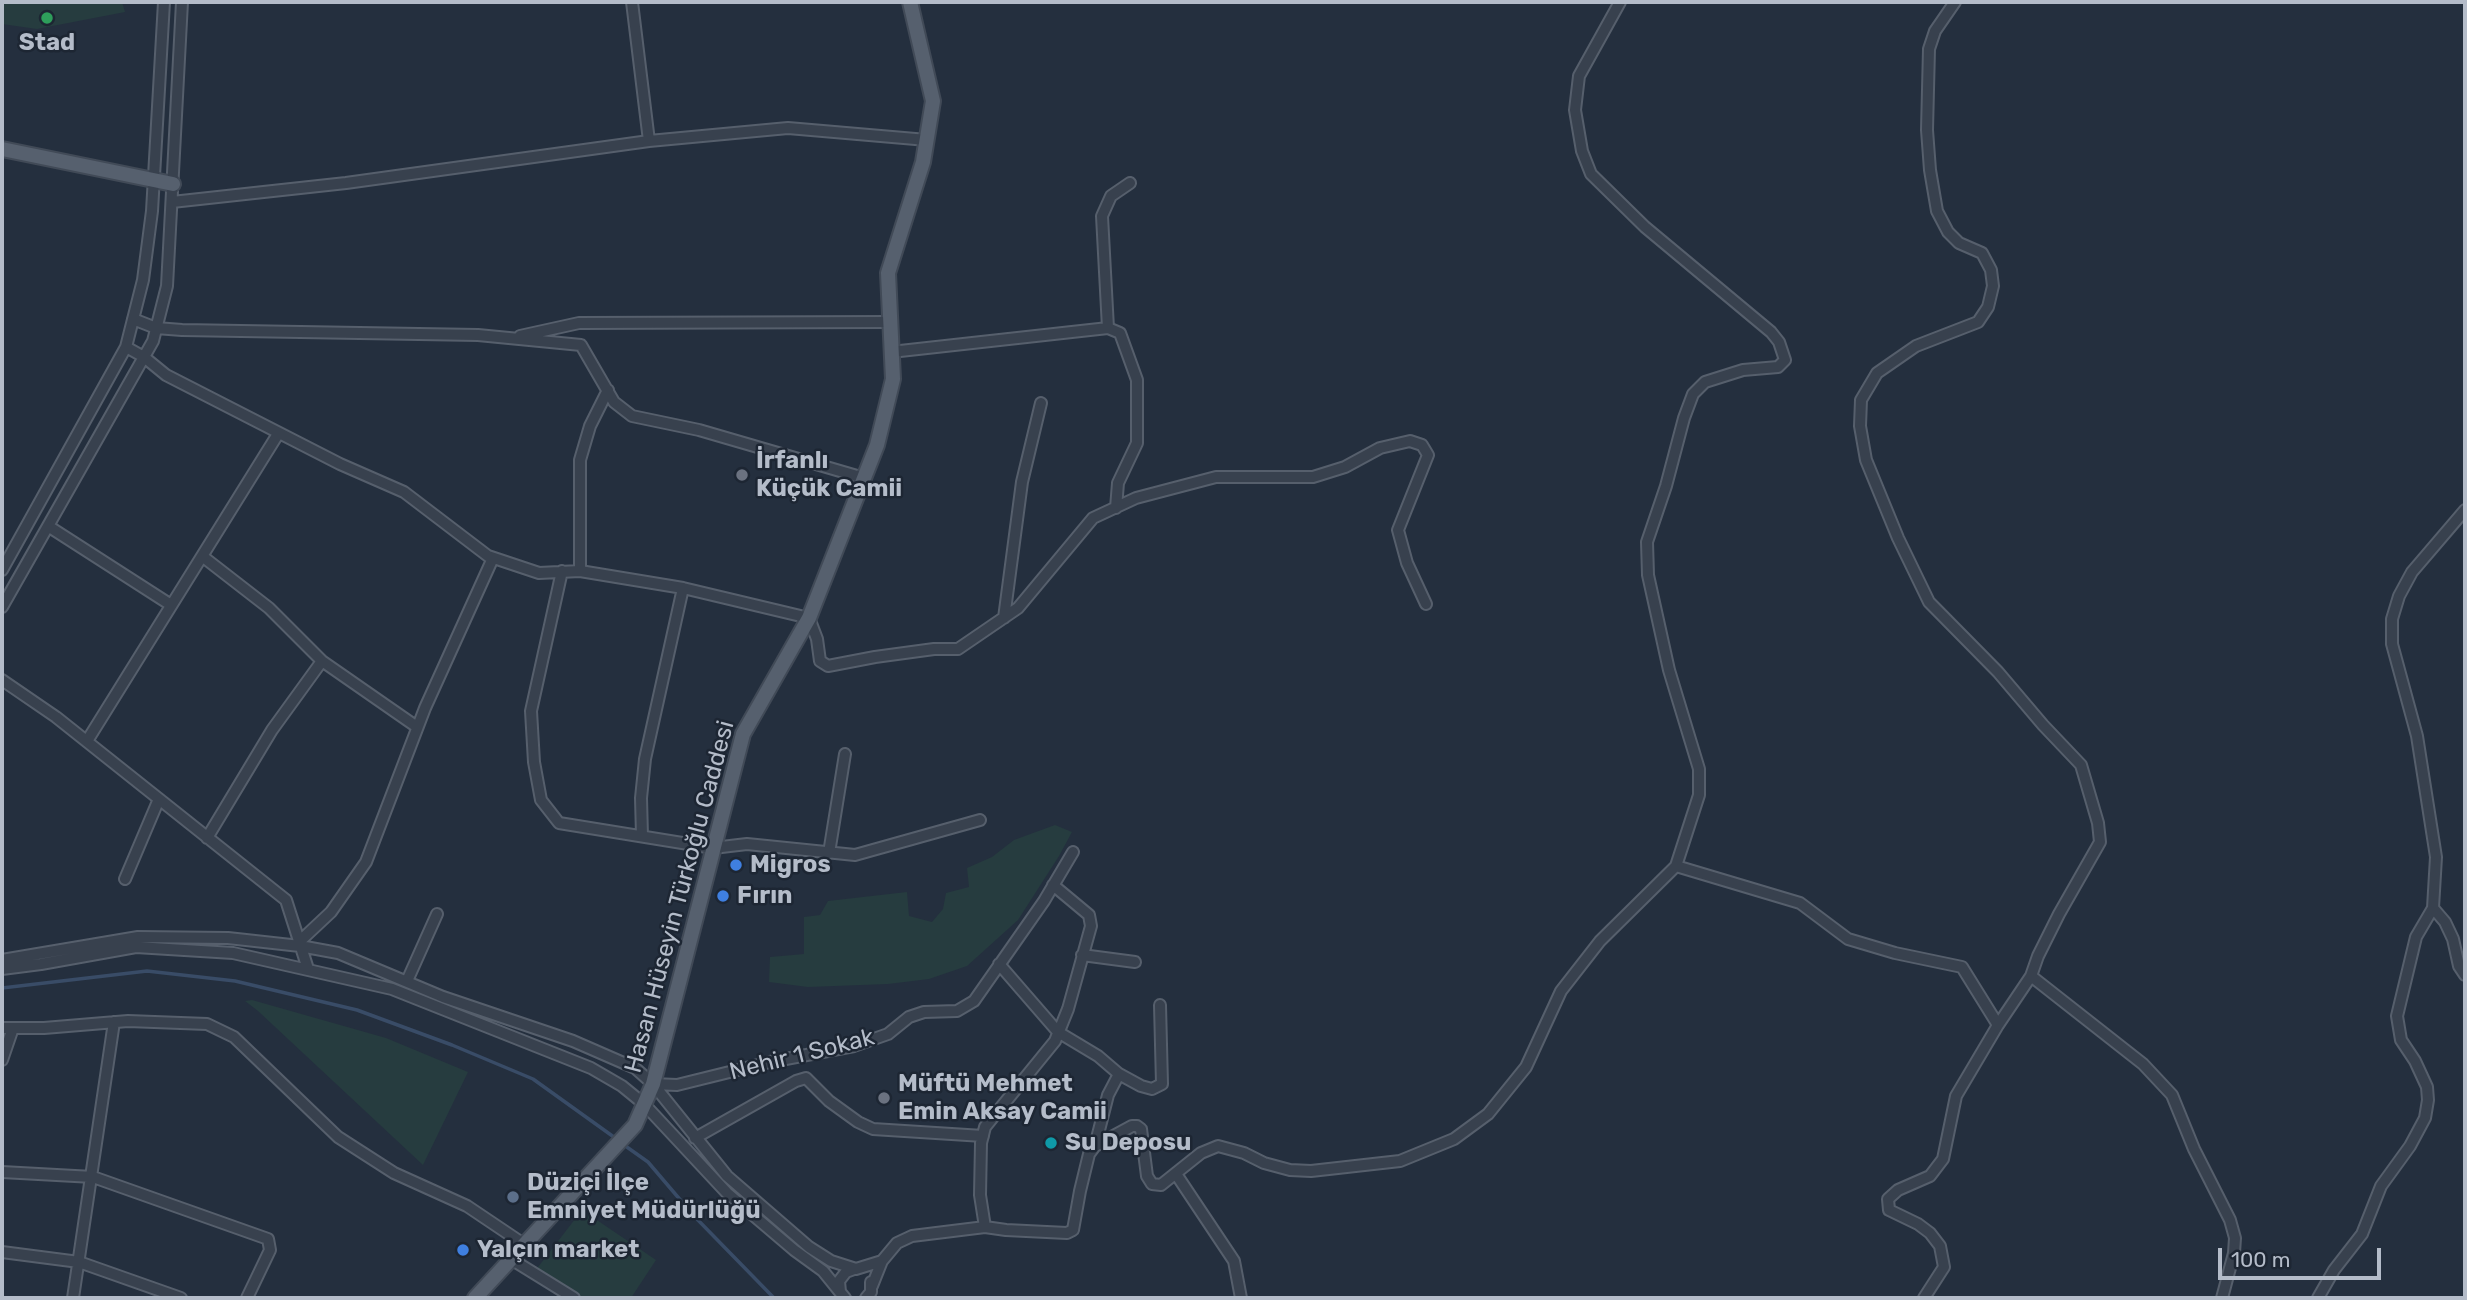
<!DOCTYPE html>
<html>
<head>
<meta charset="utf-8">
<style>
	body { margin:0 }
	#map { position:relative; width:2467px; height:1300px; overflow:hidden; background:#242f3e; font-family:Rubik,sans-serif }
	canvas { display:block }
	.frame { position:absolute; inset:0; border:4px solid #b4bcc9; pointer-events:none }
	.scale { position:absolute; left:2218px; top:1248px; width:163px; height:32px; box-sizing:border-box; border:4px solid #b4bcc9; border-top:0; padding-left:9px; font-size:21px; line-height:24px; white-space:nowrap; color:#b4bcc9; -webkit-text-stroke:5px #1d2633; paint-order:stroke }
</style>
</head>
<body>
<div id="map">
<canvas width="2467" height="1300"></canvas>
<div class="frame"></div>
<div class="scale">100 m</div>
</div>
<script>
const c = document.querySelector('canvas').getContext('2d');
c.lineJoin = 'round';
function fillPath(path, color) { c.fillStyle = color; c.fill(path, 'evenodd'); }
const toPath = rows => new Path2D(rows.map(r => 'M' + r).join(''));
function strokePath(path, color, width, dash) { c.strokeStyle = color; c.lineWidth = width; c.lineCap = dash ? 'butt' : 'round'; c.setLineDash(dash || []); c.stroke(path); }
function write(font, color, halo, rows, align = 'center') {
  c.font = font + ' Rubik,sans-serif'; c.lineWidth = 5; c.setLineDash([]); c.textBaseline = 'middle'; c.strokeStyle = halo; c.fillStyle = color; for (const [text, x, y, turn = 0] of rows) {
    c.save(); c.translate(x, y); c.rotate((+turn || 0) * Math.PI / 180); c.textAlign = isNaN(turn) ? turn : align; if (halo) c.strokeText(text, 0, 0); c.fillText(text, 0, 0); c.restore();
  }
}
const green = toPath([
	[2,2,122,2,125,12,37,29,2,24],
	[1055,825,1072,832,1059,856,1018,920,967,966,929,979,888,984,808,987,769,982,770,957,804,954,804,917,820,915,828,901,907,892,909,916,932,922,943,909,946,893,969,887,967,868,992,857,1014,840],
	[252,1000,386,1038,468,1072,423,1165,258,1011,245,1001],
	[582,1210,656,1260,631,1298,582,1298,535,1271]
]);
const stream = toPath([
	[2,988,147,971,235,981,357,1010,452,1045,533,1079,618,1140],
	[624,1145,648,1162,694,1216,774,1298]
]);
const minor = toPath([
	[632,2,649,141],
	[1620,2,1579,76,1575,110,1582,151,1591,174,1645,227,1771,332,1779,342,1785,360,1778,367,1743,370,1705,382,1693,394,1684,418,1666,486,1647,542,1648,575,1669,670,1699,769,1699,795,1676,866,1800,903,1848,939,1895,953,1962,967,1998,1025],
	[172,202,346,183,649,141,788,128,927,140],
	[133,319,156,328,182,330,478,335,581,345,614,402,632,416,699,430,864,478],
	[1108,328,1102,216,1111,196,1130,183],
	[520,336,579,323,890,322],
	[126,347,144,357,166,375,340,464,404,492,488,556,539,573,580,571,683,588,809,618,817,639,820,661,828,666,875,657,934,649,958,649,1018,608,1093,518,1136,498,1216,477,1313,477,1345,467,1380,448,1410,441,1422,445,1428,455,1398,530,1407,563,1426,604],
	[891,352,1108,328,1120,333,1137,380,1137,443,1118,483,1116,508],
	[48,526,171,605],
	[202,556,269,608,322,661,417,727],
	[2,570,126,347,143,280,152,211,164,2],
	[562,571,531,711,534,762,541,800,559,823,713,848,747,844,855,855,980,820],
	[580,571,580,460,590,426,608,390],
	[2,607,153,341,167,286,182,2],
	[1004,618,1022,482,1041,403],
	[2,680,56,717,286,900,308,969],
	[87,741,278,434],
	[642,836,641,798,645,759,683,588],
	[207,838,272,730,322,661],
	[829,853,845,754],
	[125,879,159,799],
	[2433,908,2445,922,2453,939,2459,966,2465,975],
	[299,942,331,912,366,862,425,708,493,558],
	[1082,955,1135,962],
	[2,960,138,937,228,938,300,946,338,953,443,997,573,1041,635,1068,653,1084,727,1176,809,1247,831,1261,856,1269,882,1261,872,1286],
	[999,964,1058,1032,1098,1056,1119,1074,1108,1095,1095,1146],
	[2,969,41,964,136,947,233,953,392,989,591,1068,622,1086,644,1104,727,1193,794,1250,823,1271,840,1292],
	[2031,976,2143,1064,2172,1095,2194,1149,2230,1220,2235,1238,2234,1253,2222,1298],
	[407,981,437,914],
	[2,1028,44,1028,128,1021,207,1024,234,1037,338,1137,394,1173,467,1206,525,1245],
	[2,1060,13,1028],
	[1119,1074,1141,1086,1152,1089,1162,1084,1160,1005],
	[653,1084,677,1085,770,1062,854,1046,888,1034,909,1017,924,1012,957,1011,974,1001,1044,901,1073,852],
	[695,1138,796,1081,806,1078,829,1101,858,1122,873,1129,983,1136],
	[2,1172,93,1177,268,1239,270,1250,247,1298],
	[1176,1174,1234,1261,1241,1298],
	[985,1227,980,1195,981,1143,985,1127,1055,1041,1068,1009,1091,926,1089,915,1053,885],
	[2,1252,79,1262,181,1298],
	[511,1259,574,1298],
	[882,1261,897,1243,912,1236,985,1227,1006,1230,1067,1233,1073,1230,1080,1191,1089,1154,1095,1146,1132,1126,1137,1126,1141,1129,1147,1176,1152,1184,1161,1185,1201,1153,1218,1146,1244,1153,1264,1163,1290,1170,1311,1171,1400,1161,1454,1139,1488,1114,1526,1067,1561,991,1600,941,1676,866],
	[73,1298,114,1022],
	[845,1298,840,1292,839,1281,846,1272,854,1269],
	[866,1298,871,1292,871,1282],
	[1924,1298,1944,1267,1940,1246,1930,1233,1918,1224,1889,1210,1888,1199,1898,1190,1930,1176,1943,1159,1956,1096,1998,1025,2031,976,2038,956,2059,914,2100,842,2098,823,2081,765,2043,725,1998,672,1929,602,1898,538,1866,460,1860,426,1861,400,1877,373,1916,346,1978,322,1988,307,1993,286,1991,270,1982,253,1959,243,1948,232,1937,211,1930,170,1927,130,1929,49,1935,31,1955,2],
	[2318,1298,2334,1270,2362,1234,2381,1186,2410,1146,2425,1118,2428,1100,2427,1087,2415,1061,2401,1040,2397,1016,2416,937,2433,908,2436,857,2417,736,2392,644,2392,619,2399,596,2412,572,2465,510]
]);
const major = toPath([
	[2,149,173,184],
	[475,1298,635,1125,653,1084,743,734,809,618,877,445,893,379,888,273,923,162,933,101,910,2]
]);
const markers = [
	[47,18,7,"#2e9e5b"],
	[742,475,7,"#6b7280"],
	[736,865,7,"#3f7fe0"],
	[723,896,7,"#3f7fe0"],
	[884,1098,7,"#6b7280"],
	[1051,1143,7,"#0f9aa8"],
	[513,1197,7,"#5c6f8a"],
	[463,1250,7,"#3f7fe0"]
];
const poiNames = [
	["Stad",47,43,"center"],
	["İrfanlı",756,461],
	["Küçük Camii",756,489],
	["Migros",750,865],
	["Fırın",737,896],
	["Müftü Mehmet",898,1084],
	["Emin Aksay Camii",898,1112],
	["Su Deposu",1065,1143],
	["Düziçi İlçe",527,1183],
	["Emniyet Müdürlüğü",527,1211],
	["Yalçın market",477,1250]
];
const streetNames = [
	["Hasan Hüseyin Türkoğlu Caddesi",680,897,-75],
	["Nehir 1 Sokak",802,1055,-14]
];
fillPath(green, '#263c3f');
strokePath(stream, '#394c67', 3.5);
strokePath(minor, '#565f6c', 14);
strokePath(major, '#414a57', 18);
strokePath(minor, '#38414e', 10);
strokePath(major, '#56606e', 14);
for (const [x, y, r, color] of markers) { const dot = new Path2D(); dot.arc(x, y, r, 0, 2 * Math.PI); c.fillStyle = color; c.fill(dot); strokePath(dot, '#1d2633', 2.5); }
write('bold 24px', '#b4bcc9', '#1d2633', poiNames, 'left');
write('24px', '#b4bcc9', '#1d2633', streetNames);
</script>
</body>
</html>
